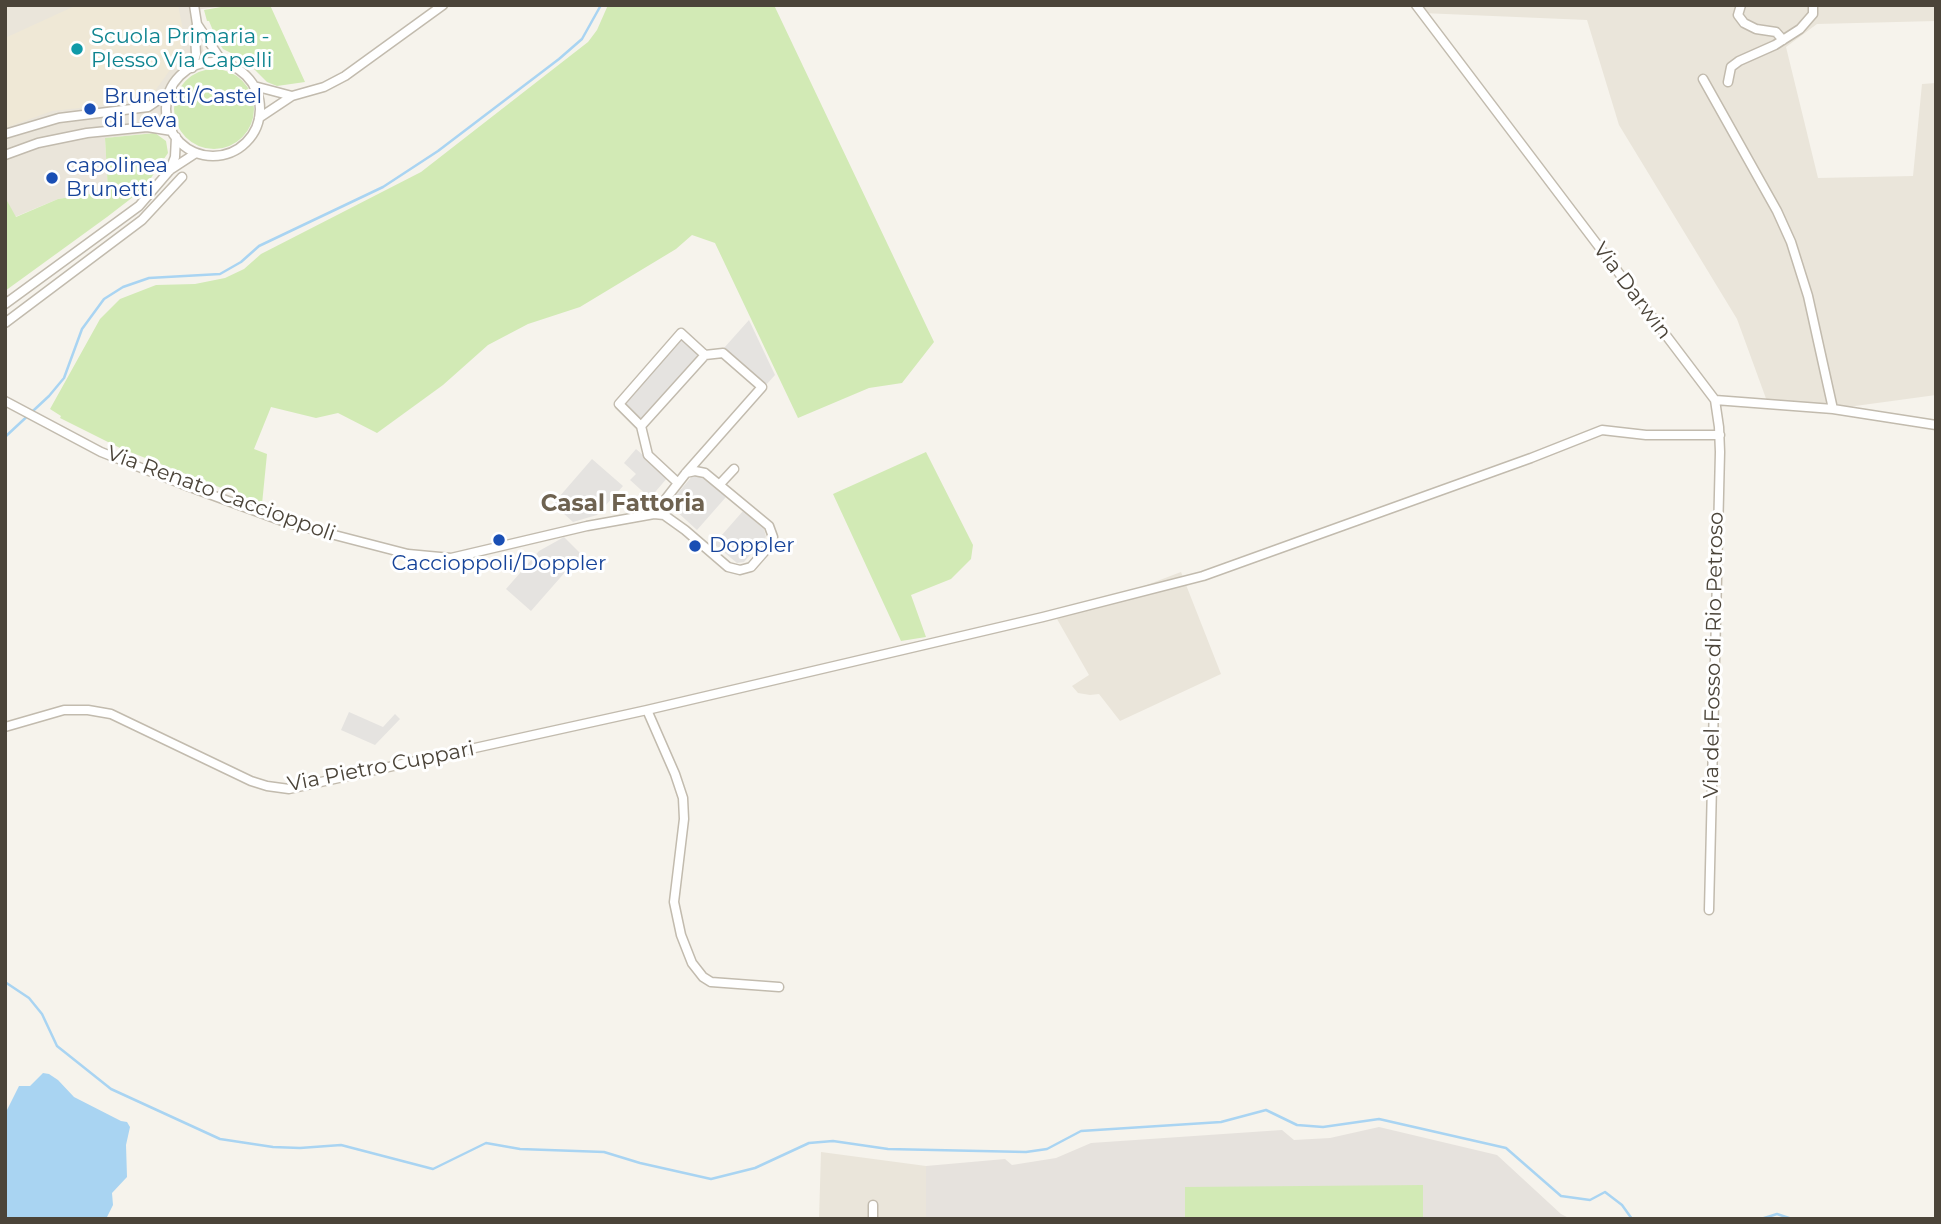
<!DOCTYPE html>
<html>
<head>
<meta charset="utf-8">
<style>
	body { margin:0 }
	#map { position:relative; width:1941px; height:1224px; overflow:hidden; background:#f6f3ec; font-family:Montserrat,sans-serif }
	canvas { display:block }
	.frame { position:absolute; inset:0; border:7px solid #4b4439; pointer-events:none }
</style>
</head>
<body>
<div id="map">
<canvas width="1941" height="1224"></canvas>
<div class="frame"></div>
</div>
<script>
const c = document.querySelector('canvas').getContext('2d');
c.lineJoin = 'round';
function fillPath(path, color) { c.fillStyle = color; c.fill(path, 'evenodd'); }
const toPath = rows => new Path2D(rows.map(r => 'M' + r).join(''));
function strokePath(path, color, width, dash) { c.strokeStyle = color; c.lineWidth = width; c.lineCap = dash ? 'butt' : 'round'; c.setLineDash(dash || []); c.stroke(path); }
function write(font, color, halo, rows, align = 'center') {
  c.font = font + ' Montserrat,sans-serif'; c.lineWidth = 6; c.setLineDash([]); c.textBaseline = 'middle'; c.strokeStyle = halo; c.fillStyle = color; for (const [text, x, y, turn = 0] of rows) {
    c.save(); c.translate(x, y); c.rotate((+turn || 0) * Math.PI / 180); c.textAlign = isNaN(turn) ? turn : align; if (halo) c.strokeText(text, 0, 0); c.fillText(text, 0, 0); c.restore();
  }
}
const residential = toPath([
	[5,5,232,5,195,10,206,63,192,68,171,88,172,131,105,138,108,191,58,199,15,217,5,197],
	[1416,5,1936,5,1936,21,1817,24,1786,47,1818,178,1913,176,1922,84,1936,83,1936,395,1833,409,1768,404,1737,319,1619,125,1587,20,1422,13],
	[1181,572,1221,674,1120,721,1099,694,1090,695,1078,693,1072,686,1089,675,1057,619],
	[821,1152,926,1166,926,1219,819,1219]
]);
const industrial = toPath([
	[1379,1127,1497,1155,1561,1214,1571,1219,926,1219,926,1166,1005,1159,1012,1165,1056,1158,1091,1143,1282,1130,1294,1140,1330,1138]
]);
const education = toPath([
	[77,5,178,5,184,35,181,55,152,95,146,99,135,102,52,111,5,128,5,38]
]);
const green = toPath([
	[232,5,270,5,305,82,277,86,267,82,245,60,223,49,217,40,209,21,207,21,204,10],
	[608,5,774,5,934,342,902,383,869,388,798,418,715,243,692,235,676,249,580,307,528,324,488,345,443,385,377,433,338,413,316,418,271,407,254,449,267,454,262,504,120,448,60,418,61,416,50,409,100,319,120,299,156,285,195,284,225,278,244,269,261,254,421,172,588,42,597,30],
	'174 109a40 40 0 1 1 80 0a40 40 0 1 1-80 0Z',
	[155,133,166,141,168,153,151,178,133,197,107,217,5,291,5,197,16,217,58,199,108,191,105,138],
	[926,452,973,545,971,559,951,579,911,595,926,637,901,641,833,494],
	[1423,1185,1423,1219,1185,1219,1185,1187]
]);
const parking = toPath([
	[749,320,775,375,766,385,724,348],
	[680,337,700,353,643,420,623,402],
	[636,449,668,477,650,498,630,480,636,474,624,463],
	[592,459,623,486,597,515,573,522,553,504],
	[694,474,703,477,726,497,697,530,675,510,671,501],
	[743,511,764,529,766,537,744,562,737,563,714,544],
	[564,537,581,554,531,611,506,589,539,551],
	[349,712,383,727,395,714,400,719,375,745,341,730]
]);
const water = toPath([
	[43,1073,49,1074,58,1080,74,1097,121,1121,127,1122,130,1127,126,1145,127,1177,112,1193,113,1205,106,1219,5,1219,7,1110,19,1086,30,1086]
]);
const stream = toPath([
	[5,437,49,396,64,378,82,329,104,299,123,287,149,278,220,274,241,262,259,246,383,187,438,151,559,59,582,39,601,5],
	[5,982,29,998,42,1014,57,1046,111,1089,220,1139,273,1147,300,1148,341,1145,433,1169,486,1143,520,1149,604,1152,640,1163,711,1179,755,1168,809,1143,833,1141,888,1149,1026,1152,1047,1149,1081,1131,1221,1122,1266,1110,1297,1125,1323,1127,1379,1119,1506,1148,1561,1196,1590,1200,1605,1192,1622,1205,1632,1219],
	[1761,1219,1777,1214,1792,1219]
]);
const minor = toPath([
	[194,5,197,24,223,63],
	[1416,5,1715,400,1719,427,1720,452,1709,910],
	[1741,5,1738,15,1744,23,1756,29,1776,32,1783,40],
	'166 109a47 47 0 1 1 94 0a47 47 0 1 1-94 0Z',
	[192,68,196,54,195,35,197,24],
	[1703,79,1777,211,1791,242,1808,296,1833,409],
	[1728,82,1731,67,1739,61,1775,45,1800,29,1813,14,1813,5],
	[254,86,292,96],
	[259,118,292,96,324,87,345,76,443,5],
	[5,134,59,118,148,107,167,94],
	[5,155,38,143,87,133,147,127,172,131],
	[170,170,175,157,176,137],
	[5,304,139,206,170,170,196,153],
	[5,323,142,220,182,177],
	[1715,400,1833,409,1936,425],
	[5,401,101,452,182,484,288,523,408,554,451,558,587,526,654,514,664,515,685,530,728,567,740,570,751,567,772,543,773,537,769,526,705,473,695,471,686,473],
	[641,426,705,355],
	[720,484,734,469],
	[654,514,686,473,762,387,723,353,705,355,681,333,619,404,641,426,648,455,677,482],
	[647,710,675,774,683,798,684,819,674,902,681,935,692,963,703,977,711,982,779,987],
	[5,727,64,710,88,710,111,714,251,781,267,786,289,789,647,710,1043,617,1203,576,1531,458,1602,430,1646,435,1720,435],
	[873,1205,873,1219]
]);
const markers = [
	[77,49,7,"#0f9aa8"],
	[90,109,7,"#1a4fb4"],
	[52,178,7,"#1a4fb4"],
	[499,540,7,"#1a4fb4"],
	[695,546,7,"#1a4fb4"]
];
const cultureNames = [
	["Scuola Primaria -",91,37],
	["Plesso Via Capelli",91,61]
];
const transitNames = [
	["Brunetti/Castel",104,97],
	["di Leva",104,121],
	["capolinea",66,166],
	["Brunetti",66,190],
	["Doppler",709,546],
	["Caccioppoli/Doppler",499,564,"center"]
];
const streetNames = [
	["Via Darwin",1632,291,53],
	["Via Renato Caccioppoli",221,494,20],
	["Via del Fosso di Rio Petroso",1714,655,-89],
	["Via Pietro Cuppari",381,767,-11]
];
const neighbourhoodNames = [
	["Casal Fattoria",623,504]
];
fillPath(residential, '#eae5da');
fillPath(industrial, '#e6e2dd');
fillPath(education, '#efe8d6');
fillPath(green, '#d2eab5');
fillPath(parking, '#e5e3e0');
fillPath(water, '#a9d4f2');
strokePath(stream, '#a9d4f2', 2.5);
strokePath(minor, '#c2bbae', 11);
strokePath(minor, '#fff', 8);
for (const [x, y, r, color] of markers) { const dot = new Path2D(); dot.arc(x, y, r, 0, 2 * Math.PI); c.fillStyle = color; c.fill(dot); strokePath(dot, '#fff', 2.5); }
write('21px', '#0d838f', '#fff', cultureNames, 'left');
write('21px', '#164399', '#fff', transitNames, 'left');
write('21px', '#4b4439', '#fff', streetNames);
write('bold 23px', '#6e6250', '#fff', neighbourhoodNames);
</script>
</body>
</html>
